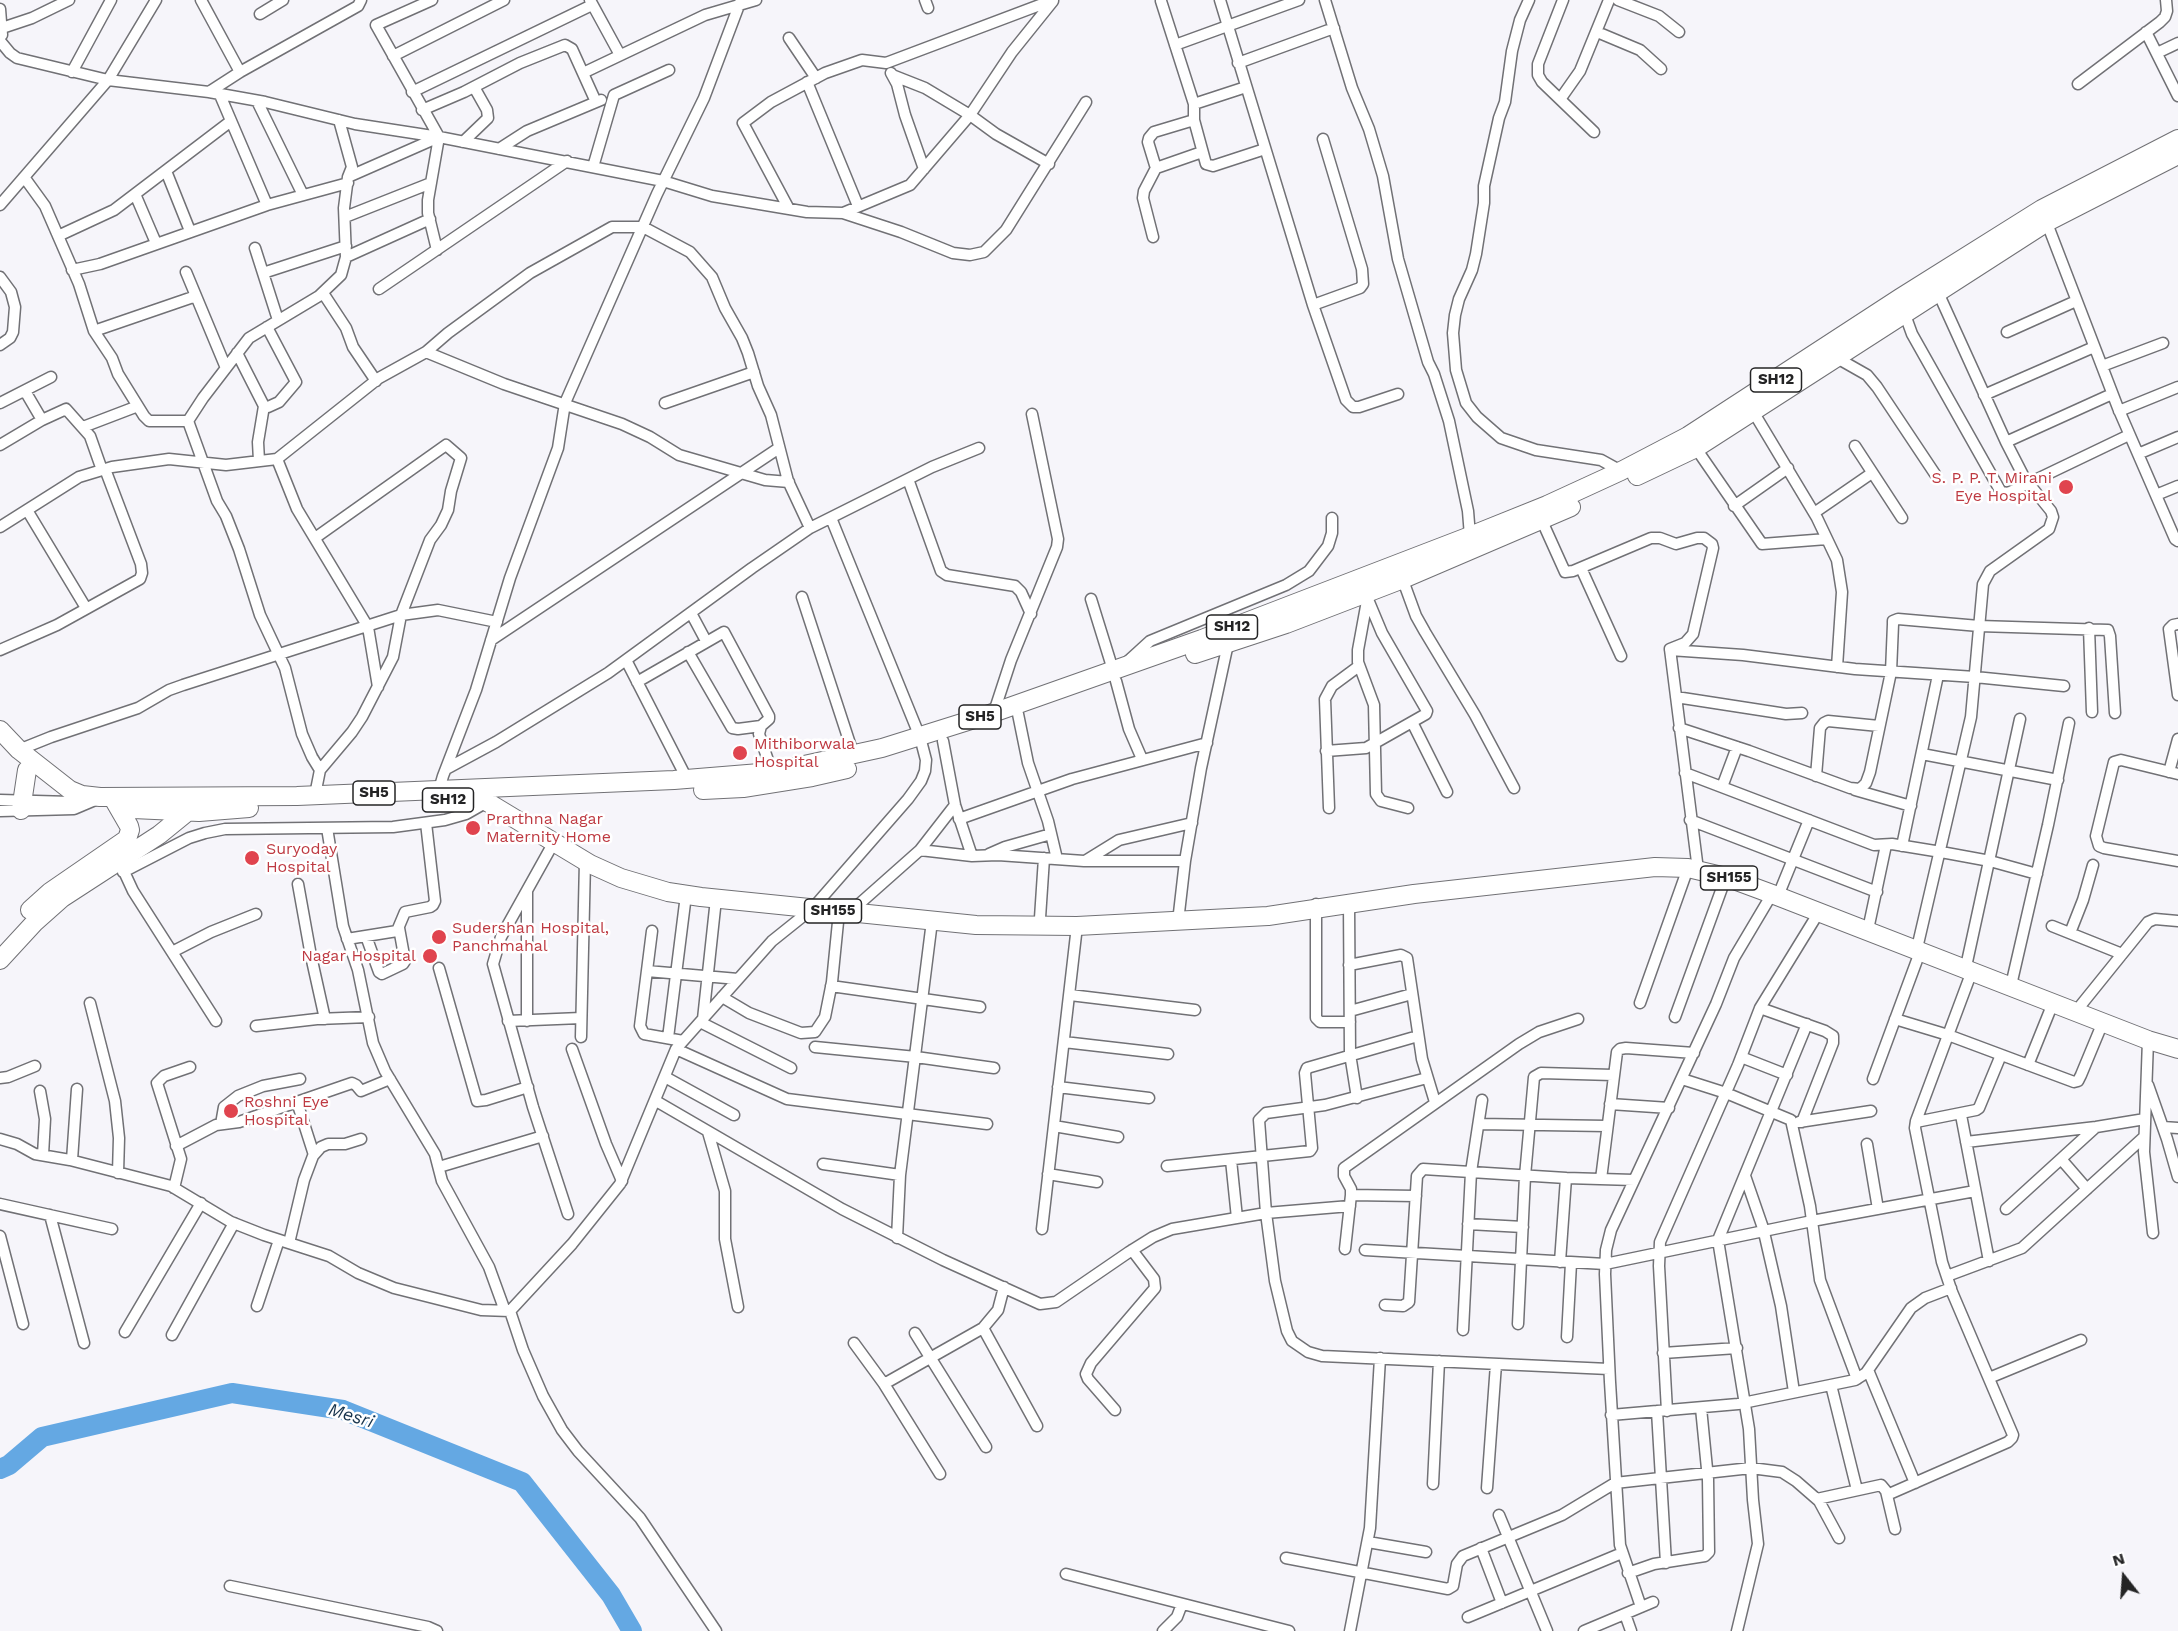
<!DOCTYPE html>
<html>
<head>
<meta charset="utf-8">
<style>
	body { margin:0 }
	#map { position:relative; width:2178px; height:1631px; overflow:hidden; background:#f6f5fa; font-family:"Work Sans",sans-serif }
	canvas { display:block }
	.north { position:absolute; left:2094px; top:1547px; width:60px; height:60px; -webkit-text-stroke:4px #fff; paint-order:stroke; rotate:343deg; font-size:16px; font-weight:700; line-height:24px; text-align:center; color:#242425 }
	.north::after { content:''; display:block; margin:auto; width:21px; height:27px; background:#242425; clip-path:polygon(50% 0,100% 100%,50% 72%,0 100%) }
</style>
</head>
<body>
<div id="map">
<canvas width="2178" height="1631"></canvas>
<div class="north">N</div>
</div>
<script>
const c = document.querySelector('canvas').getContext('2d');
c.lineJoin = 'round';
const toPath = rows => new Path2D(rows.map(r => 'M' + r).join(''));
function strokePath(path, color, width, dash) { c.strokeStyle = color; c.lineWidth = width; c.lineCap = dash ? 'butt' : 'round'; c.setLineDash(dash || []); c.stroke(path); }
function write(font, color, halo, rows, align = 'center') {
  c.font = font + ' "Work Sans",sans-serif'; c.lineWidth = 5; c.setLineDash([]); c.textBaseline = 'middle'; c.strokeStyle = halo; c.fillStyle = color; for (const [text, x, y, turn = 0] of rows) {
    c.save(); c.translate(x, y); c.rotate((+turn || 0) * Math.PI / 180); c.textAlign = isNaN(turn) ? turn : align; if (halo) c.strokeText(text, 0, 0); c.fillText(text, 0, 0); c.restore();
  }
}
const river = toPath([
	[0,1469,9,1465,42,1437,232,1393,343,1410,522,1482,611,1595,632,1631]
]);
const minor = toPath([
	[201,0,240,72],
	[432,0,376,25,439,137,428,200,428,213,437,250],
	[590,0,620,55],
	[925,0,928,8],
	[1220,0,1313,305,1346,400,1353,407,1359,407,1398,394],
	[1325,0,1352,88,1369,129,1383,176,1398,259,1428,362,1434,374,1449,421,1468,511,1470,536],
	[1529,0,1520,20,1512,51,1505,102,1499,118,1484,186,1484,203,1476,254,1472,270,1459,299,1455,315,1453,333,1456,370,1466,403,1477,417,1501,438,1536,450,1601,460,1621,471],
	[1563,0,1538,64,1538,75,1542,82,1594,132],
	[1618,0,1659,16,1679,32],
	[1161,1,1194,104,1194,120,1206,164,1213,166,1265,149],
	[0,9,2,35],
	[260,14,283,0],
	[2,28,32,18,69,0],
	[1597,32,1640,50,1661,69],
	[2146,32,2178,96],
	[789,38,816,78],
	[0,41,10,53,17,58,108,80,209,92,265,102,355,124,439,137,663,181,712,196,807,212,843,213,901,232,953,253,970,255,984,252,1006,230,1086,102],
	[1175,45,1299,0],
	[2157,53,2178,43],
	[393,56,504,0],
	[1238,63,1334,28],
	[72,72,111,0],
	[583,73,705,15,756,0],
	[891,73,897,84,905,115,924,169],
	[892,75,925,88,970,115,996,134,1049,164],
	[807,82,858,206],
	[2078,84,2160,22,2165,17,2167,11,2166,0],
	[209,92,240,72,358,6,361,0],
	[412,92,592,5],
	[220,95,267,205],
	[1561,98,1580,71,1609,0],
	[257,101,303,195],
	[1194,104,1246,87],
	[422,110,464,92,520,63,565,45,572,49,596,102],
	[1194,120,1154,132,1149,138,1148,142,1155,165,1159,167,1202,152],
	[463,142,488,118,487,110,474,87],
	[499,149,527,131,601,100],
	[593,167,614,95,669,70],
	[166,171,190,231],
	[24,177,45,206,79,284,94,331,112,358,118,374,144,416,149,421,188,421],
	[348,177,439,137],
	[135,194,156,243],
	[0,205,108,80,156,0],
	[789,209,743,123,771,102,825,73,862,60,886,63,1053,0],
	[843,213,910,185,970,115,1012,52,1053,1],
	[345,217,431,183],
	[2045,218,2118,408,2175,539,2178,541],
	[58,236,114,210,231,121],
	[1153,237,1143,198,1144,191,1157,166],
	[255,248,278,320],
	[346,257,430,219],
	[72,270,100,264,267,205,348,183],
	[186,272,226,368],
	[263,273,346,246],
	[0,277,11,292,15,307,13,332,10,338,0,345],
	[379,289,567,161],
	[323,293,346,328,353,347,376,381],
	[1313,305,1360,288,1363,284,1362,269,1323,139],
	[1904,312,1912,334,2001,492,2008,493,2129,435],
	[94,331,196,296],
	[2007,332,2076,301],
	[426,352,504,384,622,424,650,437,679,455,765,480,789,482],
	[237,353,264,406,268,407,279,402,296,382,267,327],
	[1837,358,1867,375,1877,387,1935,474],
	[2102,366,2163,343],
	[25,391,42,420],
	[1984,395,2094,347],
	[0,403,51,377],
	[665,403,754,372],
	[1751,408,1817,518,1837,560,1842,592,1837,667],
	[2119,411,2178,387],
	[83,427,138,406],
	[2006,442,2112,394],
	[1693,444,1762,544,1827,539],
	[0,445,42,420,66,409,90,436,102,470],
	[1855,446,1902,518],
	[2138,454,2178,437],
	[277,459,297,509,368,627,378,687],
	[259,461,258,442,264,406],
	[908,479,941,571,947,575,1015,586,1021,592,1031,614],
	[2156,495,2178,486],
	[1734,506,1788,468],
	[27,510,86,608],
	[1814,513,1872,473],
	[1542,521,1565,572,1573,571,1651,538,1660,538,1676,544,1697,538,1704,538,1712,544,1713,548,1693,634,1685,643,1670,649,1697,862],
	[0,527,79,477,112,467,169,459,226,465,277,459,379,378,426,352,448,333,530,273,612,227,643,227,690,252,712,277,725,308,742,338,748,353,758,386,771,415,788,481,810,528],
	[1581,568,1621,656],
	[1401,575,1416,616,1425,632,1475,715,1514,788],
	[802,597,854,756],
	[1091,599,1113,670],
	[1367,601,1358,650,1358,662,1374,705,1376,794,1381,801,1408,808],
	[691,613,706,641],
	[2178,624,2173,625,2169,629,2178,695],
	[2089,628,2092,712],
	[491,640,779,448],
	[0,650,57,625,140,579,142,573,141,564,105,469],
	[1670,650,1743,655,1855,669,1975,677,2064,686],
	[688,652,732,728,738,729,761,726],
	[626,660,687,779],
	[1127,662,1150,641,1286,585,1309,571,1328,546,1332,533,1332,518],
	[1116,681,1129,729,1142,759],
	[637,682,724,632,769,716,769,719,761,726,759,734,772,772],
	[1676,697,1786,714,1802,713],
	[994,712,1011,660,1057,547,1058,539,1032,414],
	[1018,714,1028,763,1048,821,1057,859],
	[1412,722,1447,792],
	[1679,728,1749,751,1850,788,1860,789,1866,783,1870,772,1891,672,1893,624,1893,621,1898,619,1979,626,2108,630,2110,636,2115,713],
	[943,741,955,805,972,856],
	[16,751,51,737,138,708,169,690,183,685,401,615,438,610,497,622],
	[1326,751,1366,748,1426,714,1427,711,1382,633,1364,590],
	[1922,754,2058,780],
	[446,769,496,742,608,673,752,568,810,528,932,467,979,448],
	[320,770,312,757,302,734,285,668,260,615,239,549,226,516,217,501,188,421,203,398,249,338,319,296,341,275,346,257,344,208,348,177,352,167,339,120],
	[2169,772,2178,739],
	[1685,773,1874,845,1892,844,1941,852,1990,861,2037,874],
	[2178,774,2121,760,2114,762,2096,836,2099,846,2104,848,2178,861],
	[1816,776,1820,728,1824,723,1828,721,1879,726],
	[1722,787,1737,747],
	[1855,790,1911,806],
	[315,795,320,770,352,732,362,717,393,657,401,615,430,540,441,525,448,510,451,491,461,458,446,445,315,538],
	[0,800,71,802,82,795],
	[436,800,443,776,476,690,510,578,558,448,565,403,657,194,704,98,741,0],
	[1329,808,1325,699,1332,686,1359,666],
	[0,811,74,809,100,798],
	[959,819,1072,779,1207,743],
	[1690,820,1877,892],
	[327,828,343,926,358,970,373,1043,385,1071,435,1154,442,1181,489,1267,505,1311],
	[554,842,501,937,493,964,533,1107,568,1214],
	[1902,846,1938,675],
	[920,850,972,856,998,855,1084,861,1185,861],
	[989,854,1005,847,1051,834],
	[1085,861,1119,840,1192,823],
	[121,865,133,891,216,1021],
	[123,872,189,838,205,833,225,829,393,827,445,820,466,814,487,802],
	[298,884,311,956,325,1019],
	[1780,891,1809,820],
	[1349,903,1350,1054,1357,1098],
	[1316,904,1316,1018,1320,1022,1350,1022],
	[858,905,920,850,955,805],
	[1179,913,1185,861,1201,768,1229,639],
	[1040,918,1044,858],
	[1869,925,1886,845],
	[2052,926,2122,954],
	[652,931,640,1026,644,1034,683,1041],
	[2070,933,2083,900,2093,865],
	[366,936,379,972,382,974,403,964,405,961,399,928],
	[347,939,397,931,405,912,430,907,433,905,435,901,426,823],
	[1918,944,1971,717,1983,584,1990,571,2049,529,2053,517,2051,511,2025,479,2006,442,1936,288],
	[172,952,211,932,256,914],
	[1967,962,2020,719],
	[1349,965,1401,955,1407,958,1422,1059,1435,1102],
	[439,968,477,1101,486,1100,528,1087],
	[647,971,738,979],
	[2012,981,2048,825,2069,723],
	[831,986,980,1007],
	[1070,995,1195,1010],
	[722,997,749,1013,801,1033,815,1032,825,1017,832,982,839,912],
	[90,1003,115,1101,119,1138,118,1173],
	[1640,1003,1688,868],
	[2081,1005,2148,922,2155,919,2178,921],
	[1760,1008,1825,1031,1833,1036,1833,1043,1802,1122],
	[1350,1011,1412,994],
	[1675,1017,1726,877],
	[703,1019,716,899],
	[1895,1019,1948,1035,2074,1082,2078,1081,2081,1075,2103,1022],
	[508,1021,581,1018],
	[527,1021,527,892],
	[700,1022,791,1068],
	[256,1026,317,1019,369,1017],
	[581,1037,585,861],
	[668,1038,686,895],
	[2148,1040,2144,1152,2153,1233],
	[1064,1042,1168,1054],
	[815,1047,916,1057,994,1068],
	[572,1049,606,1144,622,1181],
	[676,1049,787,1099,987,1124],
	[1741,1057,1787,1075],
	[2028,1065,2053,1003],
	[665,1077,734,1115],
	[0,1078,8,1077,35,1066],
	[1427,1078,1325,1105,1266,1113,1259,1120,1266,1213,1275,1281,1287,1331,1292,1341,1308,1352,1322,1356,1609,1369],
	[1682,1079,1726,1093,1791,1120,1810,1206,1820,1280,1857,1379],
	[1873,1079,1920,952],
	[2148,1085,2167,1139,2178,1177],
	[1058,1087,1149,1098],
	[40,1091,45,1119,43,1155],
	[656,1101,842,1209,943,1260,1040,1304,1056,1302,1129,1252,1153,1237,1172,1229,1266,1213,1350,1206],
	[297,1102,314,1155],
	[1610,1104,1669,1108],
	[1961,1115,1989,1261],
	[1799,1122,1871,1111],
	[1916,1122,1976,1110,1979,1108,2001,1055],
	[221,1124,224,1107,238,1096,263,1086,300,1079],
	[1479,1124,1607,1126],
	[1054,1126,1118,1137],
	[2163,1127,2178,1128],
	[708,1132,725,1191,725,1239,738,1307],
	[0,1139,17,1144,35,1154,70,1160,171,1186,231,1222,264,1235,329,1256,358,1273,394,1288,481,1310,510,1311,572,1244,620,1184,676,1049,772,941,812,909,908,799,921,781,925,771,926,760,920,737,831,518],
	[1966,1142,2096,1127,2145,1119],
	[1867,1144,1878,1209],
	[176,1146,216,1125,239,1122,352,1083,356,1085,361,1091,390,1079],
	[2061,1159,2087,1189],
	[72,1160,77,1089],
	[1231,1160,1237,1218],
	[823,1164,900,1175],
	[1167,1166,1310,1151,1312,1148,1305,1073,1307,1068,1418,1036],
	[439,1167,543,1136],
	[1048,1174,1097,1182],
	[1745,1176,1763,1228,1781,1306,1794,1392],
	[1601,1179,1617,1052,1620,1049,1626,1048,1694,1053],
	[174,1188,181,1159,157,1083,164,1076,190,1067],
	[1351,1195,1416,1196],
	[0,1204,112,1229],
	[2006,1209,2096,1127],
	[50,1215,84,1343],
	[1468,1224,1523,1227],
	[1042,1229,1077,926],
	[0,1236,23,1324],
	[897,1238,900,1175,932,921],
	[289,1243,304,1180,313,1156,321,1147,328,1144,345,1144,361,1139],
	[1345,1249,1351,1195,1351,1189,1344,1176,1344,1168,1519,1044,1539,1032,1578,1019],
	[1365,1250,1605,1264,1812,1221,1975,1191],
	[1560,1262,1566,1178],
	[1947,1276,2022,1248,2144,1137],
	[1385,1305,1403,1306,1409,1302,1417,1176,1423,1169,1566,1178,1634,1180],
	[257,1306,279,1240],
	[510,1311,523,1350,543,1396,562,1430,578,1451,640,1518,716,1631],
	[1518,1324,1525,1176,1534,1077,1541,1073,1613,1075],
	[983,1328,1037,1426],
	[1463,1330,1471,1172,1482,1100],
	[125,1332,201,1203],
	[915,1333,986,1447],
	[172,1335,234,1223],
	[1567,1337,1571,1263],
	[854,1343,884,1384,940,1474],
	[1663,1353,1737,1348],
	[1868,1370,1915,1483],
	[1989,1378,2081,1340],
	[884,1384,983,1328,998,1310,1004,1287],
	[1831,1385,1857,1490],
	[1115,1410,1088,1379,1086,1374,1091,1363,1155,1288,1154,1279,1132,1250],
	[1657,1411,1666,1563],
	[1667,1411,1659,1266,1660,1242,1738,1065,1760,1008,1819,912],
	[1611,1415,1738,1404,1855,1380,1866,1373,1911,1308,1925,1298,1951,1288],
	[1433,1484,1439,1361],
	[1487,1488,1496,1364],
	[1887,1495,2008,1442,2012,1438,2013,1435,1952,1292,1942,1262,1915,1128,1916,1121,1972,971],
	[1817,1499,1881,1485,1886,1491,1895,1529],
	[1499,1515,1547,1631],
	[1368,1542,1426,1552],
	[1481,1548,1502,1603],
	[1286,1558,1448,1589,1453,1586,1457,1564,1463,1556,1562,1515,1615,1483,1751,1468,1782,1472,1796,1481,1819,1501,1839,1538],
	[1628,1573,1654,1564,1705,1556,1709,1552,1708,1479,1701,1408],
	[1066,1574,1289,1631],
	[230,1586,428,1627,437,1631],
	[1641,1607,1620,1545,1610,1382,1605,1274,1606,1250,1611,1230,1716,1004,1734,958,1772,894],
	[1625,1614,1631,1631],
	[1468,1617,1622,1553],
	[1163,1631,1177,1617,1182,1604],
	[1350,1631,1370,1528,1380,1358],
	[1584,1631,1653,1602],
	[1737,1631,1758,1544,1753,1500,1749,1429,1718,1240,1807,1024]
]);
const primary = toPath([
	[1637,476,1696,448,2047,222,2178,155],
	[1195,654,1286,624,1403,579,1571,507],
	[0,730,19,750,70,790,82,795,100,797,297,796,674,780,772,772,882,748,984,716,1202,639,1470,536,1547,505,1621,471,1688,436,1900,298,2042,209,2178,139],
	[471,789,479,797,590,864,621,878,668,892,701,897,976,925,1077,926,1268,916,1414,894,1655,867,1688,868,1726,877,1772,894,2148,1040,2178,1049],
	[703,790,743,788,812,777,847,769],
	[133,809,199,812,249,808],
	[21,810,27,770],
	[30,910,50,892,127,839,130,830,129,826,114,800],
	[0,960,35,922,62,898,159,835,191,809]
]);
const markers = [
	[2066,487,8,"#e0444e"],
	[740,753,8,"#e0444e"],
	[473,828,8,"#e0444e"],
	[252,858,8,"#e0444e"],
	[439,937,8,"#e0444e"],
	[430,956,8,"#e0444e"],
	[231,1111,8,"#e0444e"]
];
const shields = [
	[1776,380,51],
	[1232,627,51],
	[980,717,42],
	[374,793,42],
	[448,800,51],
	[1729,878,57],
	[833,911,57]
];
const shieldNames = [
	["SH12",1776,380],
	["SH12",1232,627],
	["SH5",980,717],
	["SH5",374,793],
	["SH12",448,800],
	["SH155",1729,878],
	["SH155",833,911]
];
const healthNames = [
	["S. P. P. T. Mirani",2052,478,"right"],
	["Eye Hospital",2052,496,"right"],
	["Mithiborwala",754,744],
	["Hospital",754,762],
	["Prarthna Nagar",486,819],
	["Maternity Home",486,837],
	["Suryoday",266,849],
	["Hospital",266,867],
	["Sudershan Hospital,",452,928],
	["Panchmahal",452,946],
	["Nagar Hospital",416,956,"right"],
	["Roshni Eye",244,1102],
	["Hospital",244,1120]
];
const waterNames = [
	["Mesri",351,1416,17]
];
strokePath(river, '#64a8e3', 20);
strokePath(minor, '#717175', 13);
strokePath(primary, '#717175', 20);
strokePath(minor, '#fff', 10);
strokePath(primary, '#fff', 18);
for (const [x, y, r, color] of markers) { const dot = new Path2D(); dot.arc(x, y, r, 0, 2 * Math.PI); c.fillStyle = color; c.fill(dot); strokePath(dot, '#fff', 2); }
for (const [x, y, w] of shields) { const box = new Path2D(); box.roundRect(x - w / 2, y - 12, w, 24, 4.5); c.fillStyle = '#fff'; c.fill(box); strokePath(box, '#242425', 1.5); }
write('bold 15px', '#242425', null, shieldNames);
write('16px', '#be3a42', '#fff', healthNames, 'left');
write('italic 18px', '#16334c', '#fff', waterNames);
</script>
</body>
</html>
